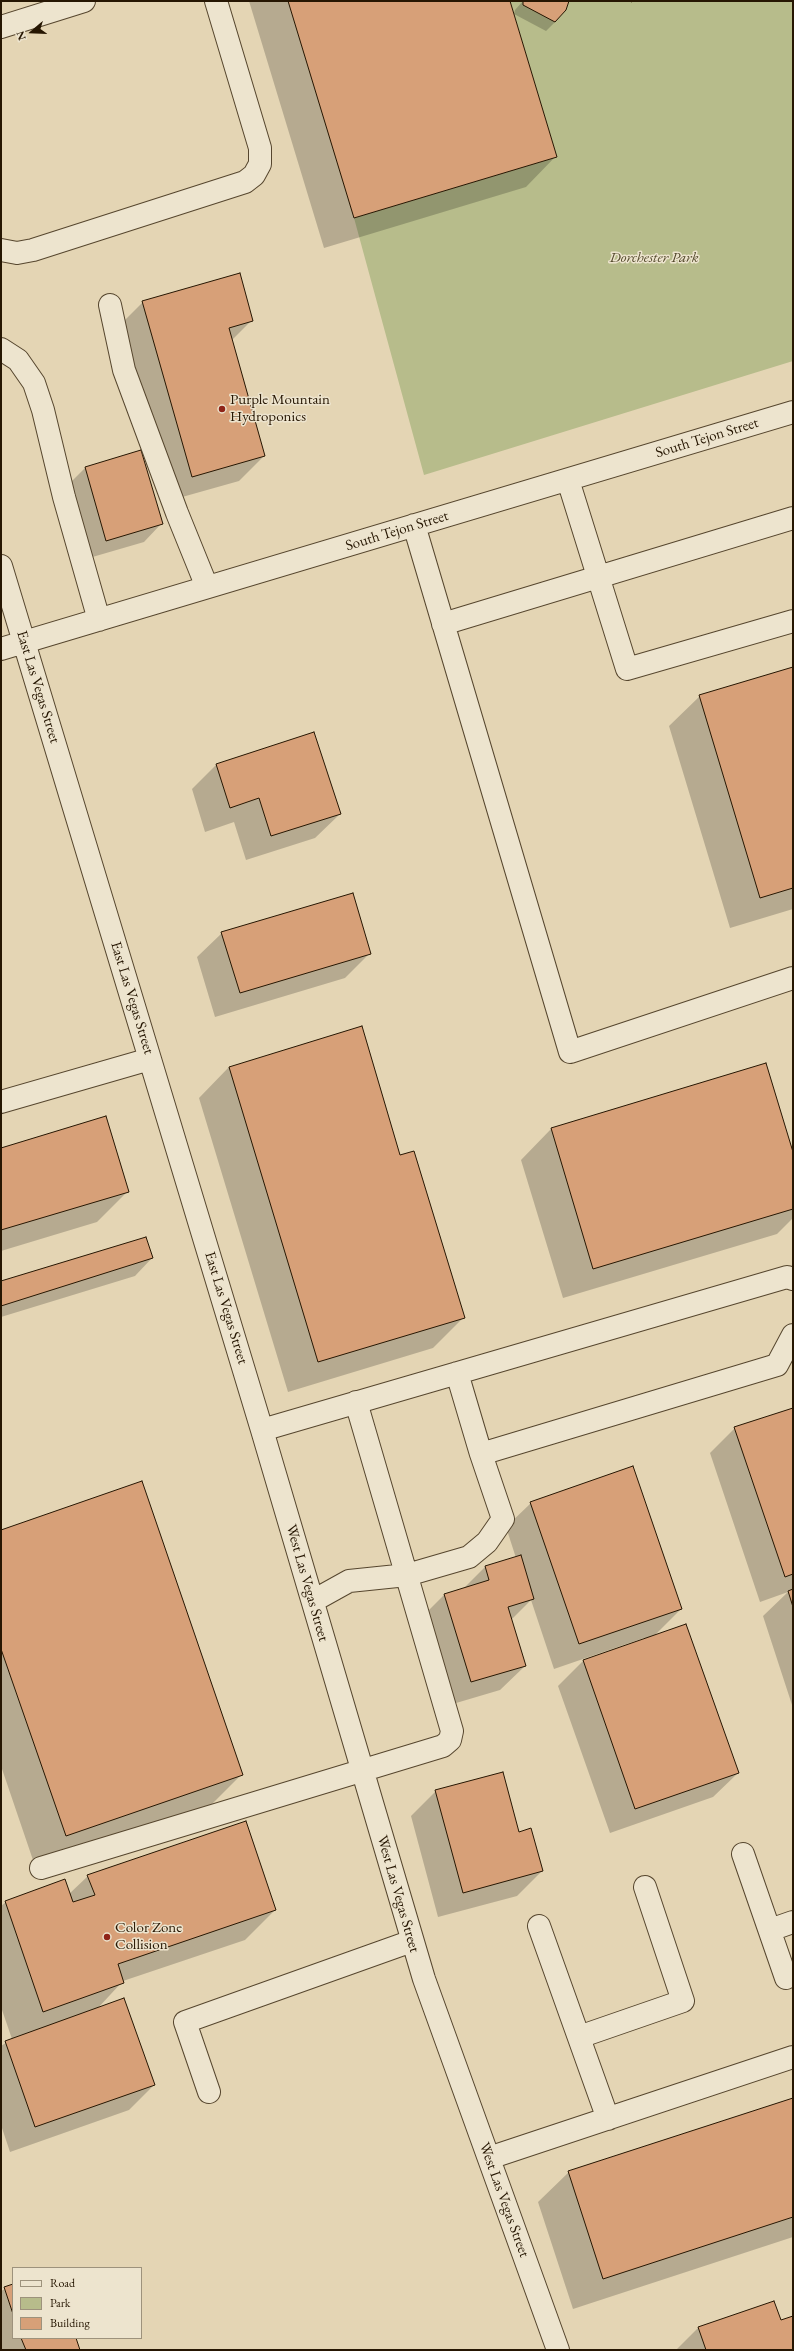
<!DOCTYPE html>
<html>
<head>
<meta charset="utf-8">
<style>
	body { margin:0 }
	#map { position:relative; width:794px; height:2351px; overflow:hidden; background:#e4d5b4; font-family:"EB Garamond",serif }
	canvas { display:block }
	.frame { position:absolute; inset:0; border:2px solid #261602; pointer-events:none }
	.legend { position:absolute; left:12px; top:2267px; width:130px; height:72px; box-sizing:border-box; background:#ede4ce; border:1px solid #9d927c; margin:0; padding:5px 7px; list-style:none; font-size:12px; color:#261602 }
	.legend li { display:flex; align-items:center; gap:8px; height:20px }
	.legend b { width:20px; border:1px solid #9d927c }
	.north { position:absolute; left:12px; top:12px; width:40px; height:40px; -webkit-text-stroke:3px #ede4ce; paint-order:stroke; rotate:251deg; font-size:11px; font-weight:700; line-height:16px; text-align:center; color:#261602 }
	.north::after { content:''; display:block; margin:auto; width:14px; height:18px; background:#261602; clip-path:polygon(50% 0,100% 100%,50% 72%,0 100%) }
</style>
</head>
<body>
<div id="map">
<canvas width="794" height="2351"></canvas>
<div class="frame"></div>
<ul class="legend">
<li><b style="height:5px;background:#ede4ce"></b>Road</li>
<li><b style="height:11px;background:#b7bc8b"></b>Park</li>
<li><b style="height:11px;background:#d7a078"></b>Building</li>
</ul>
<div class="north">N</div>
</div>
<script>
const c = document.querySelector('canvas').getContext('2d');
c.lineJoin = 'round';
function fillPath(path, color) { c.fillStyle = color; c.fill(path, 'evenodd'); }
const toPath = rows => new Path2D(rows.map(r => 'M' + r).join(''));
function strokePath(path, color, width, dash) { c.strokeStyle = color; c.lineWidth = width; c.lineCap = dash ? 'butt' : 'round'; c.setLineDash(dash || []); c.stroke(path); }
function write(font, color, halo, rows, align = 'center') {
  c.font = font + ' "EB Garamond",serif'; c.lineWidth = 3; c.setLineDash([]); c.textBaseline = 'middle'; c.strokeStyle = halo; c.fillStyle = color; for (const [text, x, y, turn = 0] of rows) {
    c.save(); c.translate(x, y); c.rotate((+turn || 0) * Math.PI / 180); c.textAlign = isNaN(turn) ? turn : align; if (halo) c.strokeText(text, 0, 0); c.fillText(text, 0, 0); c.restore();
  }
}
const green = toPath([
	[510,1,793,1,793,361,424,475,354,218,557,157]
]);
const shadow = toPath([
	[249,1,509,1,556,156,526,187,324,248],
	[523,1,568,1,555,22,546,31,514,14,515,10],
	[143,302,252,320,231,341,264,456,239,481,168,501,118,327],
	[85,468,161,524,144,542,89,558,68,485],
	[793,668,793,909,730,928,669,726,700,696],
	[217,764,340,814,315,838,246,860,234,822,205,832,192,789],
	[222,933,370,953,345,978,215,1017,197,957],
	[229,1067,400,1157,464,1317,433,1348,288,1392,199,1098],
	[551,1129,793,1155,793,1218,777,1234,563,1298,521,1160],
	[1,1149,128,1191,97,1222,1,1251],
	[152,1258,135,1276,1,1317,1,1282],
	[793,1409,793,1708,763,1616,788,1592,760,1602,710,1453,735,1428],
	[531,1503,681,1609,653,1637,738,1773,713,1797,610,1833,558,1686,583,1661,644,1640,644,1638,554,1669,531,1600,511,1620,525,1666,500,1690,446,1706,420,1619,444,1595,463,1589,485,1567,516,1558,506,1527],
	[1,1531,242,1774,211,1805,35,1866,1,1766],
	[436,1791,518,1833,542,1871,517,1896,438,1917,411,1816],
	[88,1876,275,1910,245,1940,123,1981,97,2009,154,2085,129,2110,10,2152,1,2125,1,2046,12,2039,1,2007,1,1906,6,1902,69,1894],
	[793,2099,793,2237,573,2309,538,2202,569,2172],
	[13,2285,13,2338,75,2338,79,2350,2,2350,1,2291],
	[774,2302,780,2321,793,2317,793,2350,676,2350,698,2328]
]);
const building = toPath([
	[288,1,510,1,557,157,354,218,288,1],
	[523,1,569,1,566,10,555,22,523,5,523,1],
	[240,273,253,321,229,328,265,456,192,477,142,301,240,273],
	[141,450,163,524,106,541,85,467,141,450],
	[793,667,793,888,760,898,699,695,793,667],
	[314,732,341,814,271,836,259,798,230,808,216,764,314,732],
	[353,893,371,954,240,993,221,932,353,893],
	[362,1026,400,1155,414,1151,465,1318,318,1362,229,1067,362,1026],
	[766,1063,793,1152,793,1209,593,1269,551,1128,766,1063],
	[106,1116,129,1192,1,1230,1,1148,106,1116],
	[146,1237,153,1258,1,1306,1,1281,146,1237],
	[793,1408,793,1574,785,1577,734,1427,793,1408],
	[633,1466,682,1609,579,1644,530,1502,633,1466],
	[142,1481,243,1775,66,1836,1,1649,1,1530,142,1481],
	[521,1555,534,1599,508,1607,526,1666,471,1682,444,1594,489,1580,485,1566,521,1555],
	[793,1589,793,1607,788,1591,793,1589],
	[686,1624,739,1773,635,1809,583,1660,686,1624],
	[503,1772,519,1832,531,1828,543,1871,463,1893,435,1790,503,1772],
	[246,1821,276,1910,118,1964,124,1983,43,2012,5,1901,65,1879,73,1902,95,1895,87,1875,246,1821],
	[124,1998,155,2085,35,2127,5,2041,124,1998],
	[793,2098,793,2217,603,2279,568,2171,793,2098],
	[13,2284,13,2314,4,2287,13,2284],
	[774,2301,781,2320,793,2316,793,2350,706,2350,698,2327,774,2301],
	[21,2338,76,2338,80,2350,26,2350,21,2338]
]);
const path = toPath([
	[631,1,632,1]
]);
const minor = toPath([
	[1,27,84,1],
	[1,250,17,253,33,250,245,182,254,175,260,164,260,148,216,1],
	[110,305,124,370,177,513,207,587],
	[1,349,18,360,34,383,43,410,64,497,99,620],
	[568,480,627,669,793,621],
	[414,525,570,1052,793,978],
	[1,566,262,1430,424,1979,558,2350],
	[443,624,793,518],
	[1,649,793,412],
	[1,1102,150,1059],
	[262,1430,787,1277,793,1279],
	[481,1454,777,1365,793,1335],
	[313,1601,349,1581,407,1575,469,1557,487,1542,503,1519,481,1454,457,1373],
	[743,1854,786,1978],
	[41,1868,443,1746,450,1740,452,1731,356,1402],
	[539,1926,608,2119],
	[770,1930,793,1922],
	[579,2037,683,2001,645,1887],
	[209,2092,185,2022,412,1941],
	[489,2158,793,2057]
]);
const markers = [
	[222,409,4,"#8f2418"],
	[107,1937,4,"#8f2418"]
];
const parkNames = [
	["Dorchester Park",654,258]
];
const poiNames = [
	["Purple Mountain",230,400],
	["Hydroponics",230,417],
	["Color Zone",115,1928],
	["Collision",115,1945]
];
const streetNames = [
	["South Tejon Street",707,438,-17],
	["South Tejon Street",397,531,-17],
	["East Las Vegas Street",38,687,73],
	["East Las Vegas Street",132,998,73],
	["East Las Vegas Street",226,1308,73],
	["West Las Vegas Street",307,1583,74],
	["West Las Vegas Street",398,1894,74],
	["West Las Vegas Street",504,2200,70]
];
fillPath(green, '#b7bc8b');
fillPath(shadow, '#0003');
fillPath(building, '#d7a078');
strokePath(building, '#261602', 1);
strokePath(minor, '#56462e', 24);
strokePath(path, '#261602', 2.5, [1, 2]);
strokePath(minor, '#ede4ce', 22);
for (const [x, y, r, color] of markers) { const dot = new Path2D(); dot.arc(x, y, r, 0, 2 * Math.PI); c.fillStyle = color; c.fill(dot); strokePath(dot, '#ede4ce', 1.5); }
write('italic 15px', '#52482b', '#ede4ce', parkNames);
write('15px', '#261602', '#ede4ce', poiNames, 'left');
write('15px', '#261602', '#ede4ce', streetNames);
</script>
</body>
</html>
